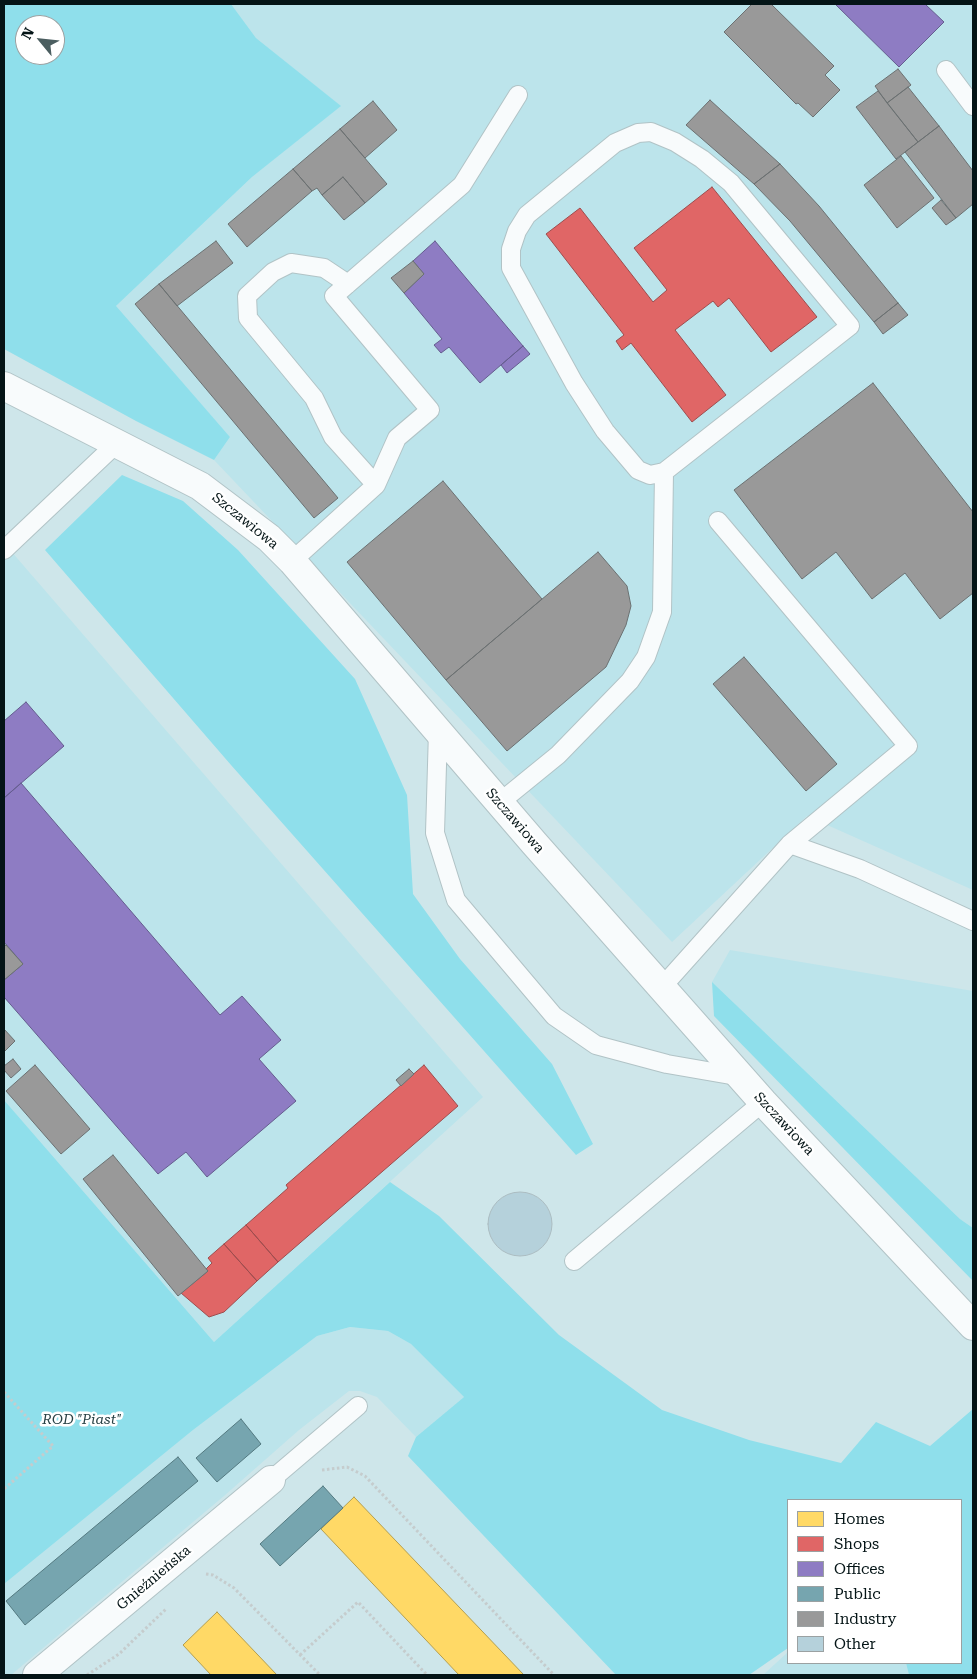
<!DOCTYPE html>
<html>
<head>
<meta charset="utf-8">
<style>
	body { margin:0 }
	#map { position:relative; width:977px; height:1679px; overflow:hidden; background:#cee6ea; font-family:"Roboto Serif",serif }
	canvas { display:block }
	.frame { position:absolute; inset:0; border:5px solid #041416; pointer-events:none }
	.legend { position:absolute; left:787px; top:1499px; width:175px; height:165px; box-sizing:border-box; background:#fff; border:1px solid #9ba1a2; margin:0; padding:6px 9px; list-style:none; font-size:15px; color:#041416 }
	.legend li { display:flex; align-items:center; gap:10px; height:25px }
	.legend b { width:25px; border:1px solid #9ba1a2 }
	.north { position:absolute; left:15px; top:15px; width:50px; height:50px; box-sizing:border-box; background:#fff; border:1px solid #9ba1a2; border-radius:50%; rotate:298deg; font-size:14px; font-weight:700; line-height:20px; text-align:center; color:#041416 }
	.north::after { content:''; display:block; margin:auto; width:18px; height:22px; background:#4b5e60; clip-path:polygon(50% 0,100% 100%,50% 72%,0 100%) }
</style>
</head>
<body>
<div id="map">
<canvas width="977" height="1679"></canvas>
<div class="frame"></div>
<ul class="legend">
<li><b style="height:14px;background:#ffd966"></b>Homes</li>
<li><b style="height:14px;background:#e06666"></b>Shops</li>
<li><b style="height:14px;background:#8e7cc3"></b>Offices</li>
<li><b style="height:14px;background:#76a5af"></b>Public</li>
<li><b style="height:14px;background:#999"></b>Industry</li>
<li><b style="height:14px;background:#b5d1db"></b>Other</li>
</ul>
<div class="north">N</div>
</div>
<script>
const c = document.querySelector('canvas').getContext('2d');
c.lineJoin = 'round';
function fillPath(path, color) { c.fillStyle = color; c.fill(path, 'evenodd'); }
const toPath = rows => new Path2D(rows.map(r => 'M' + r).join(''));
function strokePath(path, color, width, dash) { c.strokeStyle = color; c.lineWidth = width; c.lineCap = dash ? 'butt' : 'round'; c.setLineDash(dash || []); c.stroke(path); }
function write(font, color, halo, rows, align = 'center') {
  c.font = font + ' "Roboto Serif",serif'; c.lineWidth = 5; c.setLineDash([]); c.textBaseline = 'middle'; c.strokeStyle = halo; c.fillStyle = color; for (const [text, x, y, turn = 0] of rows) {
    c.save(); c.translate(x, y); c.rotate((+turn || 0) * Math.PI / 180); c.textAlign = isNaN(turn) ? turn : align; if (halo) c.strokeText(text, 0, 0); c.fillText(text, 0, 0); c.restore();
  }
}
const built = toPath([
	[231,4,973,4,973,890,807,816,672,942,214,460,230,437,115,307,252,177,340,106,256,38],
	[4,543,483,1097,214,1342,4,1100],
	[730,950,973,991,973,1228,960,1219,712,982],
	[350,1327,388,1331,411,1344,464,1397,416,1437,377,1397,360,1391,349,1391,299,1430,224,1496,11,1675,4,1675,4,1584,193,1430,317,1336],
	[788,1652,788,1663,906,1663,909,1675,763,1675]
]);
const green = toPath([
	[4,4,231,4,256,38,341,106,252,177,116,306,230,437,214,460,136,421,4,349],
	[25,25,55,25,55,55,25,55],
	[122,475,183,501,238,550,355,679,407,795,413,894,460,959,552,1064,593,1144,576,1155,231,765,45,550],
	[712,982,960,1219,973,1228,973,1281,714,1016],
	[4,1100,214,1342,390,1182,439,1216,559,1335,662,1410,749,1440,841,1463,876,1422,930,1446,973,1409,973,1675,909,1675,906,1663,961,1663,961,1500,788,1500,788,1648,749,1675,616,1675,408,1456,416,1437,464,1397,411,1344,388,1331,350,1327,317,1336,193,1430,4,1584]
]);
const homes = toPath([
	[354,1497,524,1675,459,1675,321,1529,354,1497],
	[217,1612,277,1675,211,1675,183,1645,217,1612]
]);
const shops = toPath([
	[712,187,817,317,771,352,729,298,718,307,713,301,675,330,726,395,692,422,631,343,622,350,616,341,624,335,546,234,580,208,653,302,667,290,634,248,712,187],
	[424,1065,458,1106,278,1262,246,1225,288,1188,286,1185,424,1065],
	[246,1225,278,1262,257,1281,224,1244,246,1225],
	[224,1244,257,1281,224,1312,209,1317,181,1293,208,1271,206,1269,212,1263,208,1258,224,1244]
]);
const offices = toPath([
	[835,4,925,4,944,22,899,67,835,4],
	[435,241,523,346,480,383,449,347,441,353,434,345,442,339,404,293,424,274,413,261,435,241],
	[523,346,530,354,507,373,501,365,523,346],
	[26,702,64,746,4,798,4,721,26,702],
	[21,783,220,1015,242,996,281,1040,259,1059,296,1101,207,1177,186,1152,158,1174,4,997,4,980,23,964,4,942,4,798,21,783]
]);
const public = toPath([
	[241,1419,261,1444,217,1482,196,1458,241,1419],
	[178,1457,198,1481,25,1625,6,1601,178,1457],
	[323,1486,343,1508,280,1566,260,1544,323,1486]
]);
const industry = toPath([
	[752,4,771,4,834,66,825,75,840,90,813,117,798,103,796,104,724,32,752,4],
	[898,69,911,85,887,103,875,86,898,69],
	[908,87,939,126,918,142,887,103,908,87],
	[878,91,918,142,896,159,856,107,878,91],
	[710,100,780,164,754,184,686,125,710,100],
	[373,101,397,130,365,158,340,129,373,101],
	[939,126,973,171,973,204,956,218,905,152,939,126],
	[340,129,387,184,365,203,343,177,322,195,317,188,312,191,293,169,340,129],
	[901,156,934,198,897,228,864,185,901,156],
	[780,164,819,206,898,303,874,322,790,221,754,184,780,164],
	[293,169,312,191,247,247,228,224,293,169],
	[343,177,365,203,344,220,322,195,343,177],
	[941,200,956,218,946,225,932,208,941,200],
	[216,241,233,263,177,306,159,284,216,241],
	[413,261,424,274,404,293,391,278,413,261],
	[159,284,338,498,314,518,135,304,159,284],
	[898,303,908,315,883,334,874,322,898,303],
	[873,383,973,512,973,593,940,619,905,573,872,599,836,552,802,579,734,490,873,383],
	[443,481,542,599,446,680,347,562,443,481],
	[598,552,627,586,631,606,626,625,606,667,507,751,446,680,598,552],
	[744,657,837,764,806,791,713,684,744,657],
	[6,945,23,964,4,980,4,947,6,945],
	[4,1029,15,1041,4,1052,4,1029],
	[13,1059,21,1069,11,1078,4,1070,4,1066,13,1059],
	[35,1065,90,1129,61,1154,6,1091,35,1065],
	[409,1069,414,1074,401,1086,396,1080,409,1069],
	[113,1155,208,1271,178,1296,83,1179,113,1155]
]);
const building = toPath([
	'488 1224a32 32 0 1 1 64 0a32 32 0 1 1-64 0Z'
]);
const path = toPath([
	[4,1392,53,1446,4,1489],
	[322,1470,347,1467,365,1476,554,1675],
	[206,1574,213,1575,234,1588,320,1675],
	[300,1655,358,1602,427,1675],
	[87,1675,119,1654,166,1609]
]);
const service = toPath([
	[946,70,973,106],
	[348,284,324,268,291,263,273,272,247,296,248,318,314,398,333,437,376,485],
	[4,550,116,444],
	[292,561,376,485,397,438,430,410,334,296,462,185,518,95],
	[438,731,435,833,456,900,554,1016,596,1045,667,1064,742,1077],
	[499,803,558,755,630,681,646,657,662,612,664,472,650,475,638,470,605,431,574,383,511,268,511,249,517,231,527,215,615,143,638,133,651,132,675,142,702,159,731,183,850,326,664,472],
	[790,844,860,869,973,921],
	[662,987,790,844,908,746,718,521],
	[574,1261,763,1102],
	[271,1480,358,1406]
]);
const minor = toPath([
	[37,1675,271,1480]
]);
const tertiary = toPath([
	[4,386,200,486,269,538,292,561,534,843,763,1102,973,1326]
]);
const streetNames = [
	["Szczawiowa",245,521,39],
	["Szczawiowa",515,821,49],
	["Szczawiowa",784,1124,47],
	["Gnieźnieńska",154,1578,-40]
];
const parkNames = [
	["ROD \"Piast\"",82,1420]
];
fillPath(built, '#bce4eb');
fillPath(green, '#8fdfeb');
fillPath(homes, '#ffd966');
strokePath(homes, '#b49e4e', 1);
fillPath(shops, '#e06666');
strokePath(shops, '#9e4d4e', 1);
fillPath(offices, '#8e7cc3');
strokePath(offices, '#655d8f', 1);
fillPath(public, '#76a5af');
strokePath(public, '#547a81', 1);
fillPath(industry, '#999');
strokePath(industry, '#6c7172', 1);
fillPath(building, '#b5d1db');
strokePath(building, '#abbcc1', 1);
strokePath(service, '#b1c3c6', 20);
strokePath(minor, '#b1c3c6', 30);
strokePath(tertiary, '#b1c3c6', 30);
strokePath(path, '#c5cccd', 3, [2.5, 2.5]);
strokePath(service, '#f8fbfc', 18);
strokePath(minor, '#f8fbfc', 28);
strokePath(tertiary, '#f8fbfc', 28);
write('14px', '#041416', '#fff', streetNames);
write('italic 14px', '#284145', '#fff', parkNames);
</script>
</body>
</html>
